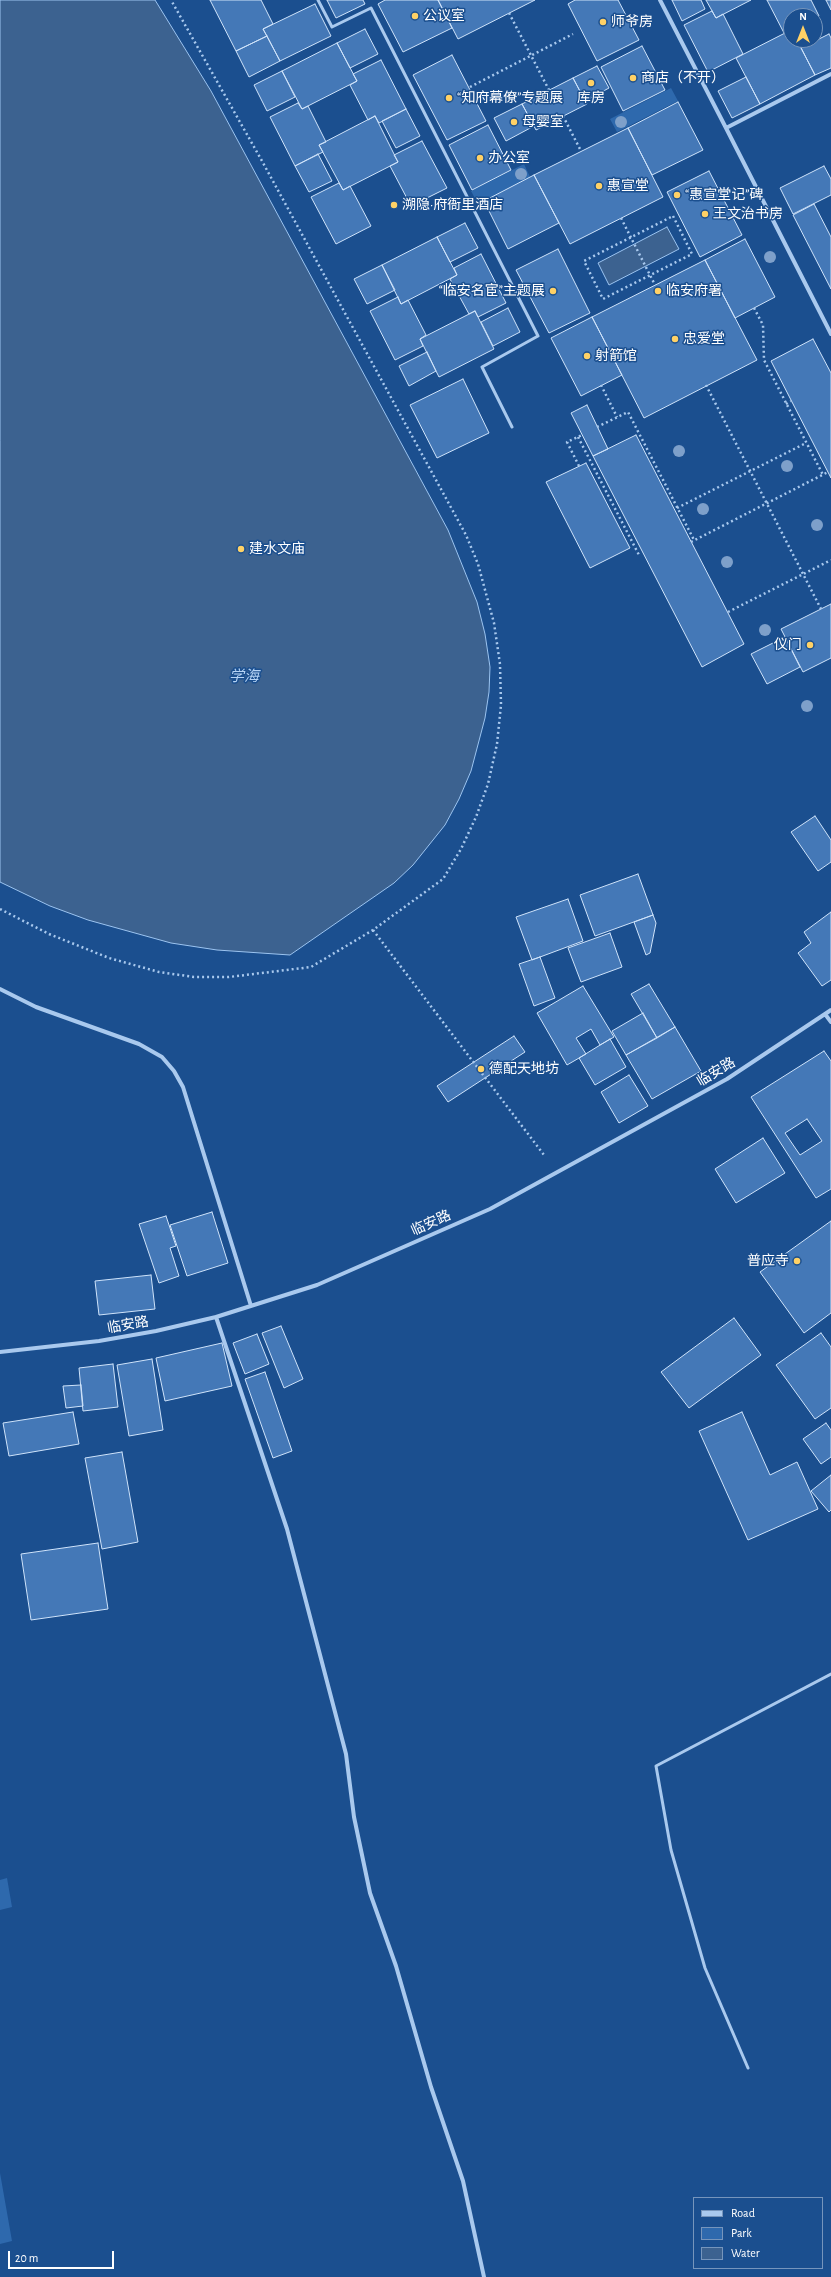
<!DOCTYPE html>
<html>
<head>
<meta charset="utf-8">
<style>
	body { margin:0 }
	#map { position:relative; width:831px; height:2277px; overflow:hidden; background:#1b4f8f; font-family:"Alegreya Sans",sans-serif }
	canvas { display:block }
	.legend { position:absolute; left:693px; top:2197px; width:130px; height:72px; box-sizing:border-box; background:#1b4f8f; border:1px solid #7695bc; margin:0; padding:5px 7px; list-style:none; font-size:12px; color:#fff }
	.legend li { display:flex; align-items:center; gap:8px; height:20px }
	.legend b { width:20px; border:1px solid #7695bc }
	.north { position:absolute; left:783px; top:8px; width:40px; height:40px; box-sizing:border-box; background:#1b4f8f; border:1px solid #7695bc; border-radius:50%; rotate:0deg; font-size:11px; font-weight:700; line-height:16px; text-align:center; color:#fff }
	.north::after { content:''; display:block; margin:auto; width:14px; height:18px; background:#ffd166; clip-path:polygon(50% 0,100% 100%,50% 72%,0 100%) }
	.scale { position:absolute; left:8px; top:2251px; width:106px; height:18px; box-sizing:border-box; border:2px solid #fff; border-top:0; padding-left:5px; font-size:12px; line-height:14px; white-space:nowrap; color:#fff; -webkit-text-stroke:3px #1b4f8f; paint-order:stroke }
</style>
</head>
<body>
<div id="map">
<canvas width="831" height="2277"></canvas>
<ul class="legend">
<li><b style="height:5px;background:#a9c9ee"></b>Road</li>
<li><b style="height:11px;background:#2e69ad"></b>Park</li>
<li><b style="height:11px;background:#3c6290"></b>Water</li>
</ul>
<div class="north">N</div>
<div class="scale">20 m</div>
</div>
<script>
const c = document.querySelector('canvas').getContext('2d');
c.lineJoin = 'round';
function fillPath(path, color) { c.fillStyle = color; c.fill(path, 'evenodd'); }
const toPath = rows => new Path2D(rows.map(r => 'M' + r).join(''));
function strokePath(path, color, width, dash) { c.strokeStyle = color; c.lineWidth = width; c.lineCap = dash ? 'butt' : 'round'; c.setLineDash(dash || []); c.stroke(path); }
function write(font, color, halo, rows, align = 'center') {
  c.font = font + ' "Alegreya Sans","Noto Sans SC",sans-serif'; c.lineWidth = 3; c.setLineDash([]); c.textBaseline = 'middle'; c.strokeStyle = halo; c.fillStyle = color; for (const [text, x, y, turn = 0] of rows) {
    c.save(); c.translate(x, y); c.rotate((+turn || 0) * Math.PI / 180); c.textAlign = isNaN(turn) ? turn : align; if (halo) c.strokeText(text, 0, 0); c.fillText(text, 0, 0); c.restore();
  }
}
const green = toPath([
	[671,88,678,101,617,132,610,119],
	[524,164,530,177,478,204,471,191],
	[7,1878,12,1907,0,1910,0,1880],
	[0,2173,12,2241,0,2244]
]);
const water = toPath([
	[0,0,155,0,211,91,448,530,477,602,485,634,490,667,489,692,485,718,471,771,459,799,445,825,413,865,394,883,290,955,217,950,171,943,88,920,50,906,0,882,0,0],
	[667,227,679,249,609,285,598,263,667,227]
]);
const building = toPath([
	[210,0,261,0,273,24,263,29,267,36,236,51,210,0],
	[327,0,363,0,365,4,336,18,327,0],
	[385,0,438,0,452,28,403,52,378,4,385,0],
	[438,0,535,0,458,39,438,0],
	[575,0,618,0,639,40,597,61,568,4,575,0],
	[672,0,701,0,705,9,682,21,672,0],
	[706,0,751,0,716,18,706,0],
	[767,0,811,0,819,16,815,18,815,16,791,16,791,30,784,33,767,0],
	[826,0,831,0,831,10,826,0],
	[315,4,331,36,280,61,263,29,315,4],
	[712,11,716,18,723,14,743,54,708,72,684,25,712,11],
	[365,29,378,54,350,68,337,43,365,29],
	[791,30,791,40,797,40,815,75,760,104,736,58,791,30],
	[829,34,831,38,831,68,815,75,801,48,829,34],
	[267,36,280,61,249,77,236,51,267,36],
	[337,43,357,81,302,109,282,71,337,43],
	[642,46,665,90,623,111,601,67,642,46],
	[452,55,486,121,447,140,413,75,452,55],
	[381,60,406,109,379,123,375,116,368,120,350,85,357,81,353,74,381,60],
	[597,66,609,88,585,101,573,78,597,66],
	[282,71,295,97,267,111,254,85,282,71],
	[746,77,760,104,732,118,718,91,746,77],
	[573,78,587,104,536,130,522,104,573,78],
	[678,102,703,150,652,175,628,128,678,102],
	[298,103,302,109,308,106,326,142,319,145,323,152,295,166,270,117,298,103],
	[522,104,534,126,506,141,494,118,522,104],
	[406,109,420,136,396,148,382,121,406,109],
	[375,116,398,162,343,190,319,145,375,116],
	[488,125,511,170,472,190,449,145,488,125],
	[628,128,663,197,570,244,534,175,628,128],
	[422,141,447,188,411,206,390,166,398,162,394,155,422,141],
	[318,154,332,181,309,192,295,166,318,154],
	[824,166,831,179,831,195,793,214,780,188,824,166],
	[709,171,742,235,700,257,667,192,709,171],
	[534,175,559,223,508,249,484,201,534,175],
	[339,183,343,190,350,186,371,226,336,244,311,197,339,183],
	[814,204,831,237,831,289,793,215,814,204],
	[465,223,478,248,450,262,437,237,465,223],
	[437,237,457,275,401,304,382,265,437,237],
	[745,239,775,297,735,318,705,260,745,239],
	[558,249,590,313,549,333,516,270,558,249],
	[481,254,506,303,478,317,475,311,469,314,450,279,457,275,454,268,481,254],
	[705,260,757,360,644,418,592,317,705,260],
	[382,265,395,290,367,304,354,279,382,265],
	[398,297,401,304,408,300,426,335,420,339,423,346,395,360,370,311,398,297],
	[508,308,520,332,493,346,481,322,508,308],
	[475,311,494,349,439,377,420,339,475,311],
	[592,317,622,375,581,396,551,338,592,317],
	[813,339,831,373,831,478,771,361,813,339],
	[427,352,436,371,409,386,399,366,427,352],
	[463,379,489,433,437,458,410,405,463,379],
	[587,405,608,449,593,456,571,413,587,405],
	[636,435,744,644,702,667,593,456,636,435],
	[586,463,630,548,590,568,546,482,586,463],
	[831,604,831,658,803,672,781,629,831,604],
	[785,637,800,667,767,684,751,654,785,637],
	[815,816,831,840,831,862,818,871,791,832,815,816],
	[638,874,653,915,595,936,580,895,638,874],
	[568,899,583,941,532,960,516,917,568,899],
	[831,912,831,980,822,986,798,953,811,943,804,932,831,912],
	[653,915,656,923,650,953,646,955,634,922,653,915],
	[610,933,622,967,581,982,568,948,610,933],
	[540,957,555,998,534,1006,519,964,540,957],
	[649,984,675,1027,657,1038,631,994,649,984],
	[583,986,614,1037,600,1045,591,1029,576,1038,586,1054,567,1065,537,1013,583,986],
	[643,1013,657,1038,626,1055,612,1031,643,1013],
	[675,1027,701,1071,652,1099,626,1055,675,1027],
	[514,1036,525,1052,448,1102,437,1086,514,1036],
	[610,1039,626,1067,595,1085,579,1058,610,1039],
	[824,1051,831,1061,831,1189,816,1198,751,1097,824,1051],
	[807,1119,822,1141,800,1155,785,1133,807,1119],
	[629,1075,648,1106,619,1123,601,1092,629,1075],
	[763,1138,785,1173,736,1203,715,1169,763,1138],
	[212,1212,228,1263,187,1276,170,1225,212,1212],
	[166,1216,176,1246,170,1248,179,1276,159,1283,139,1224,166,1216],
	[831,1221,831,1313,804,1333,760,1272,831,1221],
	[151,1275,155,1309,99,1315,95,1281,151,1275],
	[734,1318,761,1355,689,1408,661,1372,734,1318],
	[281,1326,303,1379,284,1388,262,1333,281,1326],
	[821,1333,831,1347,831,1408,815,1419,776,1365,821,1333],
	[257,1334,269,1364,245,1374,233,1343,257,1334],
	[222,1343,232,1386,165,1401,156,1358,222,1343],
	[152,1359,163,1430,129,1436,117,1365,152,1359],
	[113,1364,118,1407,83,1411,79,1368,113,1364],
	[265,1372,292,1451,273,1458,245,1379,265,1372],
	[81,1385,83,1406,66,1408,63,1386,81,1385],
	[73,1412,79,1444,9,1456,3,1423,73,1412],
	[742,1412,770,1475,797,1462,818,1509,748,1540,699,1431,742,1412],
	[826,1423,831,1430,831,1457,821,1464,803,1439,826,1423],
	[122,1452,138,1542,102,1549,85,1458,122,1452],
	[831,1475,831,1510,829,1512,811,1491,831,1475],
	[98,1543,108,1609,31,1620,21,1554,98,1543]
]);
const path = toPath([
	[509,13,549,90],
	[470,87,573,34],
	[563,116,581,151],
	[673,216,692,254,603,299,584,261,673,216],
	[621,218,655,285],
	[754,308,763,325,764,360,823,475],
	[601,385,617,417],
	[706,385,821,609],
	[786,404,791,401],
	[597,427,628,412,694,540],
	[578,437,639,555],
	[579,466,567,442,582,435],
	[677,508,806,443],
	[691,542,828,472],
	[728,612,831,560],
	[0,909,49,934,109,958,159,972,194,977,229,977,311,967,373,930,443,879,461,849,476,817,488,784,497,744,501,705,500,664,494,623,478,564,466,535,262,161,171,0],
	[373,930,544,1155]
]);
const lane = toPath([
	[318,0,332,27,371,8,538,336,482,367,512,427],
	[748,2068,705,1968,671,1850,656,1766,831,1674]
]);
const street = toPath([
	[660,0,726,128,831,74],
	[726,128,831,334],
	[0,989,36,1007,139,1044,162,1057,174,1071,183,1087,251,1306],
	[825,1014,831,1022],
	[216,1317,287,1529,346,1754,354,1817,370,1893,396,1966,431,2087,463,2181,484,2277],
	[0,1352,99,1341,156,1331,216,1317,317,1285,490,1209,727,1079,831,1010]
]);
const trees = [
	[621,122],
	[521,174],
	[770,257],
	[679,451],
	[787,466],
	[703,509],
	[817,525],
	[727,562],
	[765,630],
	[807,706]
];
const markers = [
	[415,16,4,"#ffd166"],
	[603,22,4,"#ffd166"],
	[633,78,4,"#ffd166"],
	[591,83,4,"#ffd166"],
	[449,98,4,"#ffd166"],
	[514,122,4,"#ffd166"],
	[480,158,4,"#ffd166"],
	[599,186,4,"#ffd166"],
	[677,195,4,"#ffd166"],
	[394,205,4,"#ffd166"],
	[705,214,4,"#ffd166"],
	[553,291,4,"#ffd166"],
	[658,291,4,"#ffd166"],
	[675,339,4,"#ffd166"],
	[587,356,4,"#ffd166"],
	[241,549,4,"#ffd166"],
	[810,645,4,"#ffd166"],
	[481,1069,4,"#ffd166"],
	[797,1261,4,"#ffd166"]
];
const poiNames = [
	["公议室",423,16],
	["师爷房",611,22],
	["商店（不开）",641,78],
	["“知府幕僚”专题展",457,98],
	["库房",591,98,"center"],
	["母婴室",522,122],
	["办公室",488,158],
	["惠宣堂",607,186],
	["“惠宣堂记”碑",685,195],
	["溯隐·府衙里酒店",402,205],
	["王文治书房",713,214],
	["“临安名宦”主题展",545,291,"right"],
	["临安府署",666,291],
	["忠爱堂",683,339],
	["射箭馆",595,356],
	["建水文庙",249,549],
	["仪门",802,645,"right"],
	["德配天地坊",489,1069],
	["普应寺",789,1261,"right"]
];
const streetNames = [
	["临安路",716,1072,-31],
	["临安路",431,1223,-24],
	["临安路",128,1325,-10]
];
const waterNames = [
	["学海",244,676]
];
fillPath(green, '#2e69ad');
fillPath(water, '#3c6290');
strokePath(water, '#9cc4f0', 1);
fillPath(building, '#4478b7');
strokePath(building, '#cfe3fa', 1);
strokePath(path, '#a9c9ee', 2.5, [2, 3]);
strokePath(lane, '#a9c9ee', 3);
strokePath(street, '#a9c9ee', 4);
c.fillStyle = '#7ea0ca';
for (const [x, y] of trees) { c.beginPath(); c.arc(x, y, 6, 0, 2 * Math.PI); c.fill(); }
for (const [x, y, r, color] of markers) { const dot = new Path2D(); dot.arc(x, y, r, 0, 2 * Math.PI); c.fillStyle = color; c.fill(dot); strokePath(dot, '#1b4f8f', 1.5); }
write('14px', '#fff', '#1b4f8f', poiNames, 'left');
write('14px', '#fff', '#1b4f8f', streetNames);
write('italic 15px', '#b5d3f5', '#1b4f8f', waterNames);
</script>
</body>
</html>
